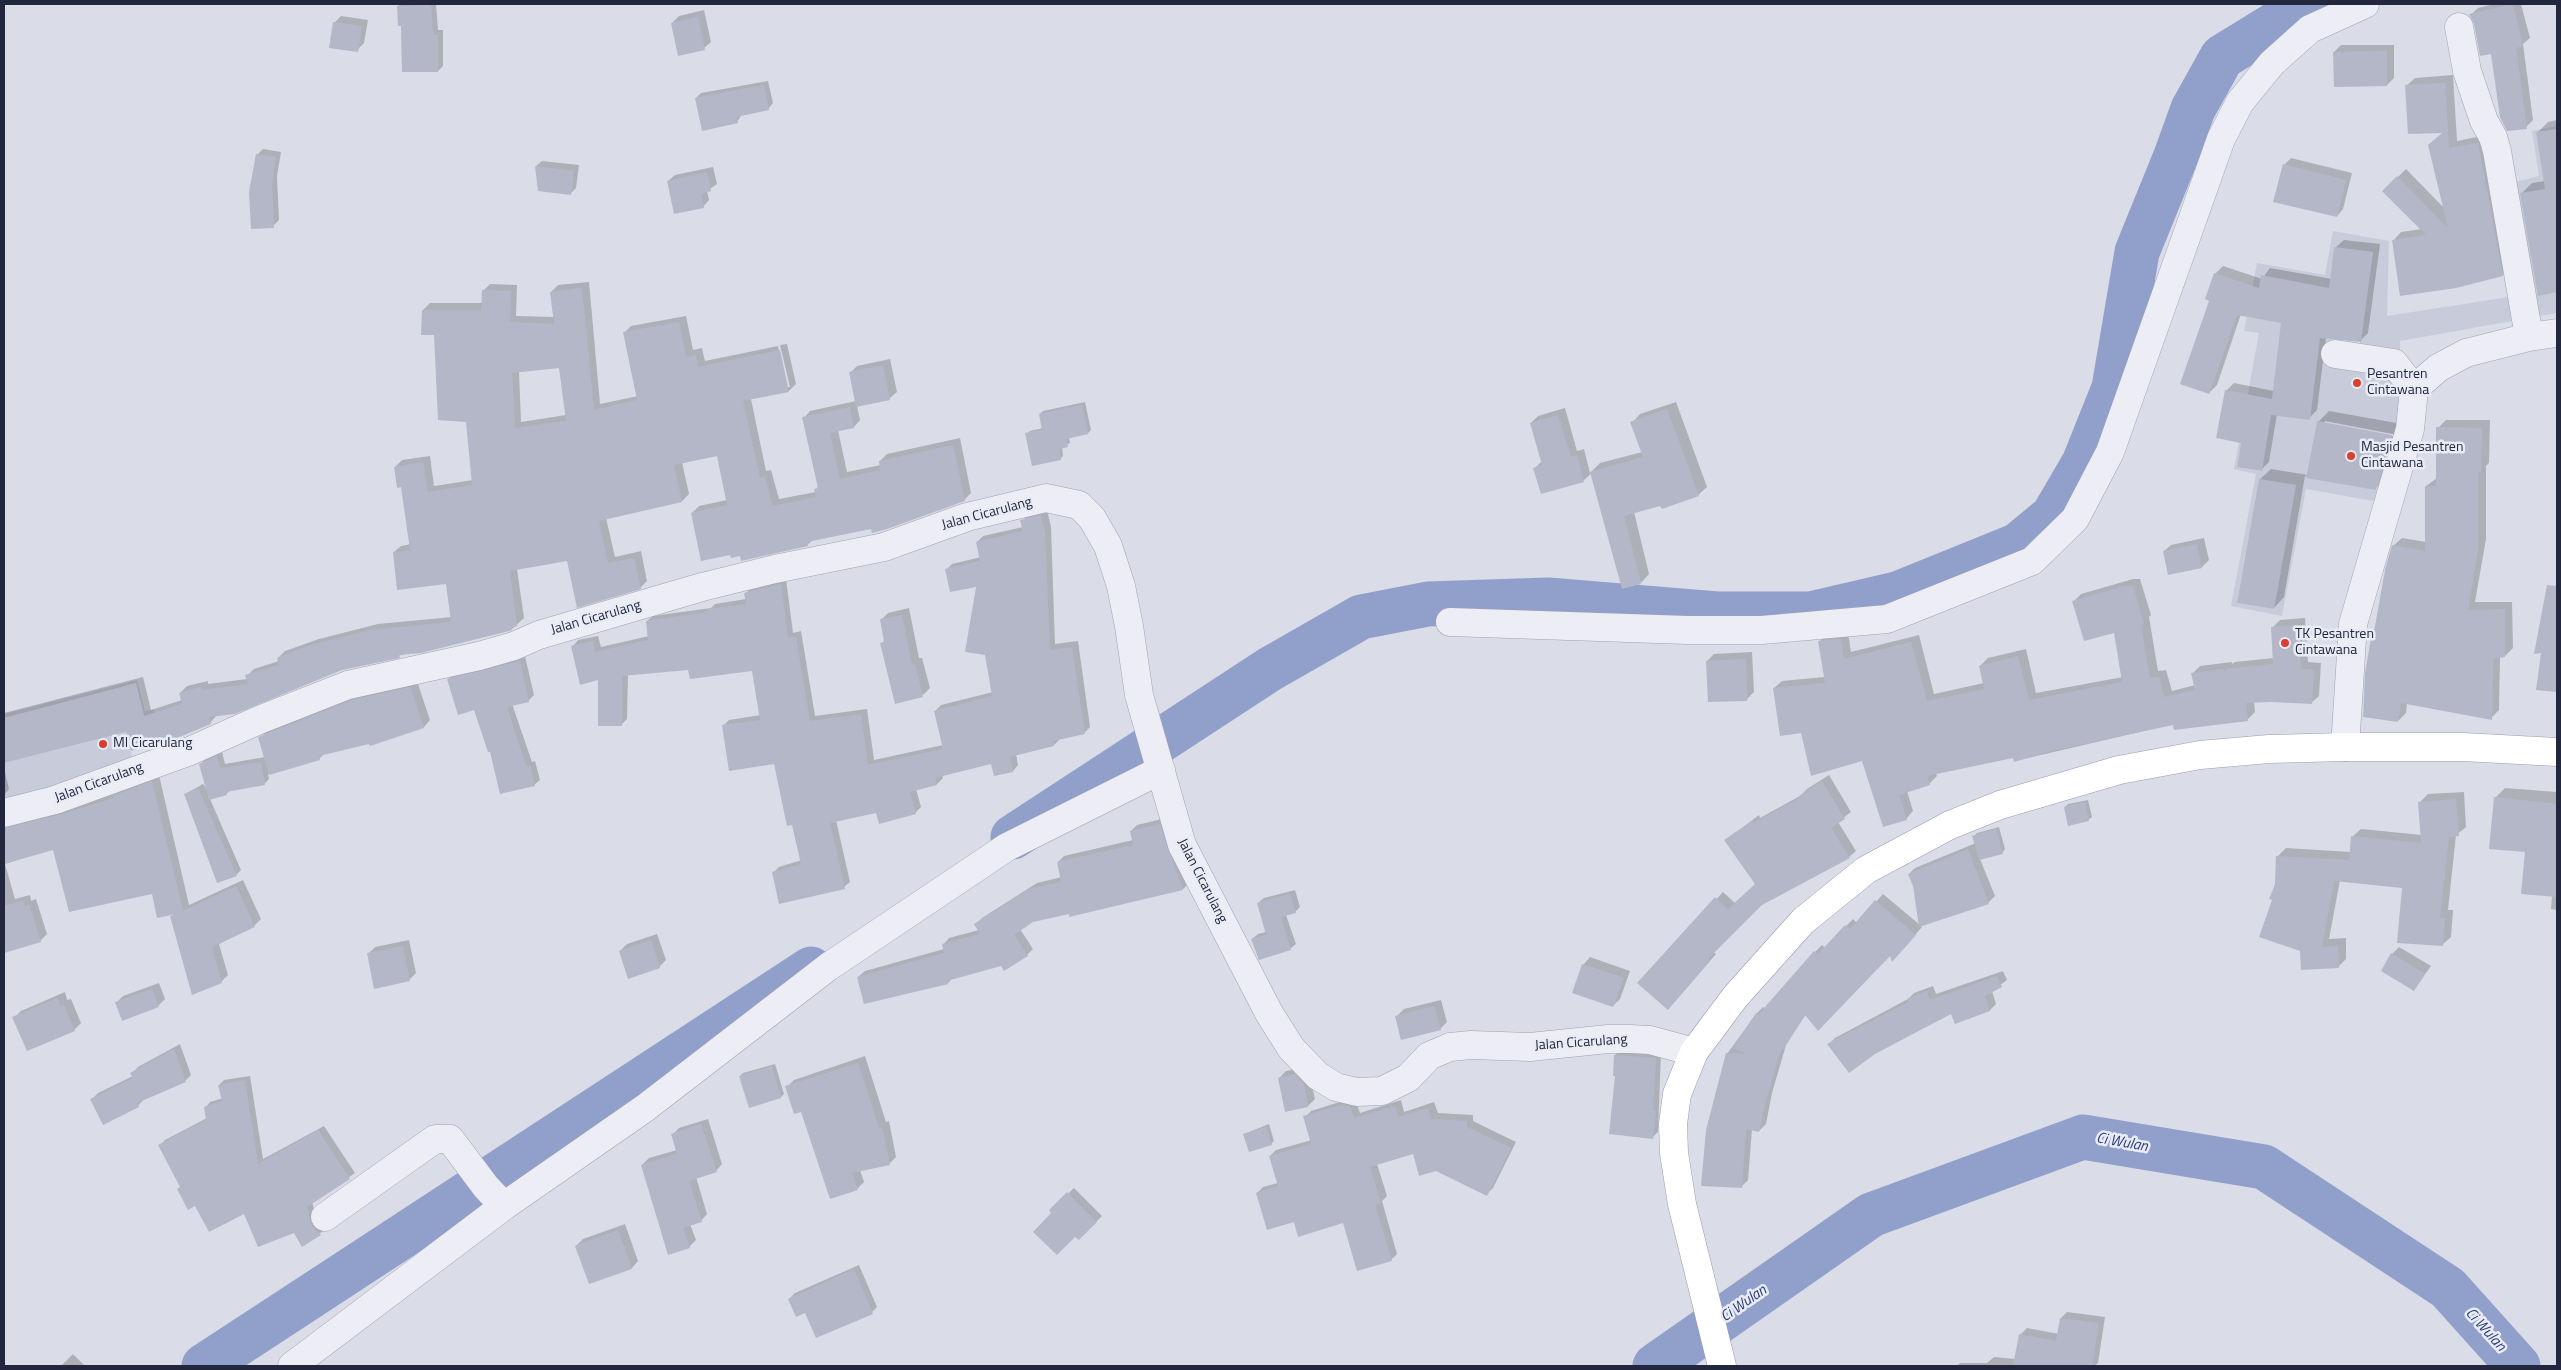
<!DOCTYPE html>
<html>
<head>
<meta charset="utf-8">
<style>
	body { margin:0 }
	#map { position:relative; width:2561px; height:1370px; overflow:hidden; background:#dadce7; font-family:"Titillium Web",sans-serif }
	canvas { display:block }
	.frame { position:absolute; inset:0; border:5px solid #23273e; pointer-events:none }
</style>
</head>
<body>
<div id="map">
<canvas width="2561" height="1370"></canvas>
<div class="frame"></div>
</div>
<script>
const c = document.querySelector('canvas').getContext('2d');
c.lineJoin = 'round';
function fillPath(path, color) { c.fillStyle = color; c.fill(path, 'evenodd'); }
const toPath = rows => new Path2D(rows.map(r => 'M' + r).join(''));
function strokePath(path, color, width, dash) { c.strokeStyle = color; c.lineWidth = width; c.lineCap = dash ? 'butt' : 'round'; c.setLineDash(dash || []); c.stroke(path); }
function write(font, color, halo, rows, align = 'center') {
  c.font = font + ' "Titillium Web",sans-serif'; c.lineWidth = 5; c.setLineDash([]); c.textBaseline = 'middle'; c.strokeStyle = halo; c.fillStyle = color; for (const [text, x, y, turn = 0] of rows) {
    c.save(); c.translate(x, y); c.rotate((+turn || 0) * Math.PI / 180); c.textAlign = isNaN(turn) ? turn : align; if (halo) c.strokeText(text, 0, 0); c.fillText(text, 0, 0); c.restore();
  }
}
const built = toPath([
	[2557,126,2557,313,2400,341,2400,422,2385,503,2306,489,2282,616,2231,606,2256,474,2234,469,2259,333,2244,331,2257,263,2325,275,2333,231,2389,241,2387,316,2528,294,2511,183,2539,176,2532,131],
	[2334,247,2373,252,2360,343,2323,338],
	[2317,421,2395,435,2384,491,2306,477],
	[2244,427,2268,431,2261,471,2237,467],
	[2259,479,2296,485,2274,609,2237,603],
	[137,680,145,711,154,709,166,758,4,800,4,763,126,732,134,764,163,757,152,714,144,716,136,684,4,718,4,714]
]);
const shadow = toPath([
	[401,4,436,4,438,30,443,30,443,66,438,71,403,25,398,6],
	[2494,4,2521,4,2530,38,2523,44,2533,120,2526,127,2492,52,2471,15,2478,8],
	[704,10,711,42,704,48,672,23,679,16],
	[341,16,368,20,364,43,357,50,334,23],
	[2341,45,2394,45,2394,78,2387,85,2334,52],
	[2453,75,2457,141,2487,135,2510,266,2502,275,2393,241,2401,232,2422,229,2384,191,2406,169,2445,209,2445,131,2406,86,2415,78],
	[768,81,773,103,768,109,742,114,737,122,696,98,701,93],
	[2557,120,2557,291,2539,295,2521,194,2532,183,2545,181,2537,133,2548,122],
	[263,149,281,152,277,176,279,220,273,226,257,155],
	[2291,158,2352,173,2343,209,2337,216,2284,165],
	[542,161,579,165,576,188,570,194,536,166],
	[713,167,717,184,707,191,709,200,703,207,668,181,675,175],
	[2344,240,2380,244,2368,333,2360,341,2326,337,2317,410,2309,418,2277,414,2269,462,2261,470,2243,442,2226,391,2234,383,2274,391,2283,322,2241,314,2217,385,2209,393,2210,300,2215,274,2223,266,2262,279,2270,268,2332,279,2336,247],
	[589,282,600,404,638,396,624,333,631,326,686,316,693,350,702,348,705,361,778,346,787,387,790,387,780,345,787,344,796,384,789,391,751,399,766,471,771,470,779,499,816,492,818,486,804,418,810,411,856,401,850,373,857,366,890,359,897,392,890,398,857,406,860,420,854,427,838,430,847,472,881,465,880,461,887,454,960,438,971,493,964,500,872,527,813,540,807,545,741,554,692,513,699,506,727,500,718,455,682,462,689,494,682,501,606,518,615,557,641,551,647,581,640,588,568,560,517,569,524,618,512,629,342,669,217,715,210,723,165,740,126,730,4,762,4,713,143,677,151,710,182,700,180,693,187,686,208,681,208,684,247,679,247,676,254,669,279,661,278,658,285,651,319,639,378,624,452,617,447,583,394,552,401,546,411,544,402,486,395,467,402,460,430,456,434,486,473,480,467,421,436,334,423,310,430,303,482,303,483,291,490,284,517,285,516,316,554,317,551,292,558,285],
	[560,366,566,415,521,422,519,371],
	[1085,402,1091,430,1088,433,1069,437,1070,443,1062,447,1063,456,1060,459,1027,434,1030,431,1043,428,1040,414,1043,411],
	[1676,402,1707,487,1698,495,1634,512,1649,574,1641,583,1592,473,1584,480,1542,492,1535,468,1542,461,1531,423,1538,416,1565,408,1577,451,1584,449,1590,473,1600,463,1642,452,1632,423,1640,414],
	[2329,411,2402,424,2386,478,2375,489,2305,476,2284,597,2274,608,2239,602,2260,479,2271,469,2308,475,2318,422],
	[2325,421,2398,435,2398,437,2325,424],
	[2446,420,2490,420,2489,463,2486,466,2486,539,2475,602,2512,602,2513,648,2505,656,2500,657,2499,710,2491,718,2407,703,2406,713,2398,721,2373,632,2376,629,2393,546,2402,538,2426,542,2426,486,2437,478,2438,428],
	[1047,510,1051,527,1055,644,1078,641,1090,727,1084,733,1060,739,1054,745,1016,754,1018,765,1013,771,992,762,942,775,943,778,937,784,916,789,921,807,915,813,877,811,836,820,850,882,844,887,773,873,779,867,802,860,775,763,723,726,729,720,761,715,753,669,690,668,628,674,627,719,621,725,599,679,573,646,578,640,598,636,601,647,649,636,647,621,653,616,711,608,715,604,746,599,746,593,752,587,786,579,793,633,801,631,815,716,867,709,874,760,943,745,935,711,941,705,993,692,978,585,946,570,952,564,981,557,977,542,983,536,1023,527,1022,521,1028,515],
	[2204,538,2209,560,2202,567,2169,574,2164,551,2171,545],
	[2133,579,2140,579,2151,615,2149,617,2158,671,2166,670,2172,691,2195,685,2192,674,2200,666,2232,662,2232,664,2235,662,2274,658,2272,628,2280,620,2305,618,2308,662,2321,663,2319,696,2311,703,2254,701,2255,712,2247,720,2174,724,2015,761,2014,757,1936,773,1937,776,1929,784,1907,791,1913,811,1906,819,1863,759,1802,732,1774,688,1782,681,1825,677,1820,641,1827,634,1848,632,1851,652,1919,635,1934,694,1984,683,1980,666,1988,658,2026,649,2036,693,2123,677,2115,631,2074,601,2081,594],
	[2551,605,2557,606,2557,691,2538,689],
	[909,608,919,658,922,658,930,688,923,695,882,643,885,640,881,620,888,613],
	[1752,652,1754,692,1747,699,1707,661,1714,654],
	[525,656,534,695,528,701,512,704,532,762,535,761,540,780,534,785,491,750,474,708,448,679,454,674],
	[417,681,430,720,424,727,325,753,319,759,268,774,269,779,264,784,231,790,226,794,210,799,241,870,236,875,185,794,203,784,207,789,200,765,205,759,222,752,225,764,265,757,260,738,267,731,361,694],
	[4,768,9,789,4,795],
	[159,775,189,905,243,880,261,919,254,926,219,944,228,975,221,982,172,917,176,912,153,893,54,848,5,864,15,899,30,895,31,901,36,899,47,934,40,941,4,951,4,819,67,809,117,793,121,789],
	[1829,775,1851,812,1838,822,1856,851,1849,857,1761,904,1713,952,1716,954,1675,1001,1639,983,1723,892,1735,903,1756,884,1726,840,1759,815,1760,818,1800,796,1807,789],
	[2505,788,2557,792,2557,910,2551,909,2552,896,2495,798],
	[2464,792,2466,827,2456,835,2448,910,2453,910,2451,937,2442,945,2403,887,2340,880,2329,939,2346,938,2346,959,2338,967,2302,950,2274,900,2278,856,2286,848,2351,852,2352,837,2361,829,2422,835,2419,803,2428,794],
	[2088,800,2092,817,2088,820,2065,807,2068,804],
	[1166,818,1189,883,1183,889,1032,921,1020,929,1033,949,1027,955,953,978,948,983,858,977,865,971,944,949,943,945,949,938,979,930,976,924,982,918,1037,883,1062,877,1058,862,1064,856,1133,840,1131,831,1137,825],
	[1999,827,2005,849,2002,853,1980,859,1995,896,1989,902,1920,925,1922,927,1899,953,1891,954,1806,1014,1786,1045,1772,1093,1766,1124,1759,1131,1752,1129,1748,1180,1741,1187,1727,1054,1756,1014,1763,1007,1766,1009,1815,952,1822,945,1825,948,1853,919,1857,923,1883,894,1920,925,1914,885,1909,874,1915,868,1976,843,1974,836,1977,833],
	[1295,890,1300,907,1295,912,1286,915,1296,944,1290,949,1252,939,1258,934,1266,932,1258,903,1264,898],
	[657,934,666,960,659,967,620,951,627,944],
	[409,940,416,973,409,980,368,954,375,947],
	[2399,947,2431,966,2414,990,2392,954],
	[1590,957,1630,971,1620,999,1613,1006,1574,992,1584,964],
	[2003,971,2007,980,1992,991,1996,1004,1990,1010,1952,1012,1829,1044,1835,1038,1908,999,1914,993,1933,986,1936,994],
	[159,983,165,999,158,1006,116,1003,123,996],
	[65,992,67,1000,71,999,81,1023,74,1030,14,1018,21,1011],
	[1441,1000,1447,1022,1440,1029,1397,1016,1404,1009],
	[180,1044,191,1075,185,1081,144,1099,138,1106,92,1099,98,1093,133,1076,132,1073,138,1067],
	[1622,1049,1661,1052,1658,1132,1652,1138,1615,1055],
	[865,1056,886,1122,889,1121,896,1157,889,1164,860,1170,864,1182,857,1189,787,1087,794,1080],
	[775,1064,784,1094,781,1097,740,1076,743,1073],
	[1302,1068,1310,1077,1315,1099,1308,1106,1279,1078,1286,1071],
	[250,1076,263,1159,324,1126,355,1173,312,1202,317,1220,326,1229,303,1245,294,1231,245,1212,196,1204,181,1186,160,1145,165,1140,207,1118,205,1108,210,1102,223,1098,219,1085,224,1080],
	[1349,1099,1356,1101,1360,1113,1401,1100,1404,1112,1434,1102,1438,1113,1473,1115,1473,1121,1516,1142,1493,1188,1487,1194,1414,1153,1377,1164,1387,1196,1382,1201,1397,1254,1391,1260,1344,1221,1295,1221,1257,1193,1263,1187,1278,1183,1270,1156,1276,1150,1312,1140,1305,1117,1311,1111],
	[708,1119,722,1164,716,1171,696,1177,707,1214,701,1221,690,1224,696,1240,689,1247,642,1165,649,1158,677,1150,672,1135,679,1128],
	[1269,1124,1274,1141,1271,1144,1244,1134],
	[1074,1188,1102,1216,1079,1239,1051,1210],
	[625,1224,638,1261,632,1268,590,1282,576,1246,583,1239],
	[859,1265,877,1307,872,1312,806,1311,789,1299,795,1293],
	[2067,1312,2105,1317,2098,1363,2094,1366,1957,1366,1960,1363,1987,1363,1994,1357,2015,1359,2020,1335,2027,1328,2059,1334,2061,1318],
	[73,1354,85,1366,61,1366]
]);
const river = toPath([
	[1013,837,1270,669,1361,617,1428,604,1548,600,1717,614,1811,614,1897,594,2018,545,2053,516,2084,463,2114,388,2137,252,2176,156,2193,109,2222,57,2308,4],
	[204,1366,811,969],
	[1655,1366,1871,1215,2083,1137,2264,1167,2448,1288,2518,1366]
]);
const building = toPath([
	[431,4,433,35,438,35,438,72,402,72,401,26,398,26,397,6],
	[2513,4,2523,46,2516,48,2527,129,2507,131,2500,117,2491,54,2480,56,2474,24,2469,14],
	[698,17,705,50,678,56,671,23],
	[333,22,362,26,358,52,329,48],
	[2387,51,2387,86,2334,87,2333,52],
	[2445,83,2449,148,2478,143,2503,276,2456,288,2400,296,2392,240,2426,235,2382,191,2397,176,2448,228,2428,145,2442,133,2408,134,2405,85],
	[764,85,769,110,736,117,738,123,702,131,695,98],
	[2557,129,2557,292,2538,296,2520,193,2545,189,2536,132],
	[256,154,276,157,272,182,274,228,251,229,249,192],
	[2283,164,2346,180,2337,217,2273,202],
	[535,166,574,171,571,195,538,191],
	[707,172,711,191,701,194,704,208,674,214,667,181],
	[2334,247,2373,252,2361,342,2320,338,2310,420,2271,415,2262,471,2237,467,2241,443,2216,438,2225,390,2272,399,2281,323,2237,315,2209,394,2180,384,2209,301,2205,299,2214,273,2259,288,2261,275,2329,288],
	[582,288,594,410,637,400,623,332,679,322,686,357,696,355,698,367,780,350,789,392,743,401,760,478,765,476,772,506,816,497,814,489,818,488,802,417,850,407,854,428,830,433,840,479,880,470,879,461,953,445,965,501,887,529,872,533,871,529,807,542,808,546,741,561,740,556,731,558,730,555,701,561,691,513,727,505,717,456,674,465,682,502,599,521,608,563,634,558,641,589,577,608,567,561,510,571,517,626,512,627,512,630,509,631,421,653,399,655,400,658,342,670,235,714,209,717,211,724,165,743,164,741,131,751,126,732,4,763,4,718,136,683,144,716,182,704,179,693,201,687,202,690,248,684,245,675,279,665,277,658,311,645,370,630,451,622,446,584,397,590,393,552,410,550,401,487,397,488,394,467,423,462,428,492,472,485,466,422,438,420,434,335,421,335,422,310,481,310,482,290,511,291,510,322,554,324,550,292],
	[559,368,566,421,515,428,512,373],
	[883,365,890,400,856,407,849,372],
	[1082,405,1088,434,1066,439,1068,447,1059,449,1061,460,1032,466,1025,433,1042,430,1039,414],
	[1667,409,1699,496,1662,509,1660,506,1624,516,1641,584,1622,589,1590,472,1643,457,1630,422],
	[1558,415,1571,457,1577,455,1584,482,1541,494,1533,468,1542,465,1530,423],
	[2317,421,2392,435,2376,490,2306,478],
	[2436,427,2482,428,2481,472,2478,472,2478,548,2468,610,2505,609,2505,657,2493,659,2492,720,2401,703,2398,722,2363,717,2365,673,2372,632,2374,632,2385,570,2392,545,2425,551,2425,486,2436,486],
	[2259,479,2296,485,2274,609,2237,603],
	[1041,515,1045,533,1050,650,1072,647,1085,734,1053,741,1054,746,1010,757,1013,772,994,776,991,764,935,778,937,785,910,792,916,814,879,824,876,813,830,823,845,889,779,904,772,872,801,864,792,825,787,826,774,764,729,771,722,725,760,720,752,671,690,679,688,670,622,676,622,726,598,726,598,680,580,685,571,646,593,641,595,652,648,640,646,621,708,612,707,609,746,604,744,593,781,584,788,638,796,637,810,721,861,714,868,765,943,749,934,711,992,696,985,655,965,652,976,587,950,592,945,569,980,561,976,542,1023,531,1020,520],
	[2197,544,2202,568,2168,575,2163,551],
	[2547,585,2557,586,2557,692,2536,690,2541,653,2534,654],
	[2124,586,2133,586,2144,624,2141,625,2150,678,2159,677,2164,697,2195,690,2191,673,2224,669,2225,673,2226,669,2273,664,2271,627,2298,625,2301,669,2314,670,2312,704,2271,702,2246,703,2248,721,2174,730,2173,725,2051,751,2014,762,2013,758,1927,776,1930,785,1899,795,1907,820,1883,827,1862,761,1811,776,1801,733,1780,736,1773,688,1825,683,1818,641,1841,639,1844,659,1911,642,1927,701,1984,689,1979,666,2018,656,2029,700,2122,682,2114,633,2084,641,2072,601],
	[902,615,912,665,915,664,923,697,895,704,880,643,884,642,880,619],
	[1746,659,1747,701,1708,702,1706,661],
	[520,661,529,702,507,707,526,766,530,765,535,786,500,794,490,752,488,752,474,710,458,715,447,679],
	[410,687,424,728,370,746,369,744,319,756,320,760,269,775,258,737,353,700],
	[217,756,220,768,261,762,265,785,226,792,227,795,209,800,199,764],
	[152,781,183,911,236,886,255,927,212,947,222,983,192,995,170,916,176,914,157,918,152,894,69,912,53,850,4,864,4,828,59,815,114,798,113,796],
	[1822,781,1845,819,1831,828,1850,858,1762,905,1708,959,1710,961,1668,1010,1637,983,1715,897,1728,909,1755,884,1724,840,1752,821,1753,823,1800,798,1799,796],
	[198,788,237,876,217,883,184,794],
	[2494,797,2557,804,2557,897,2521,894,2525,852,2489,849],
	[2456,799,2459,836,2449,837,2440,918,2445,918,2443,946,2397,943,2402,888,2334,881,2322,947,2338,946,2339,968,2301,970,2300,951,2259,937,2272,900,2269,899,2275,884,2276,856,2349,860,2351,836,2421,843,2418,802],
	[2085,802,2089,821,2068,826,2064,807],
	[1160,824,1183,890,1069,917,1069,914,1033,922,1014,935,1028,956,1004,971,1001,966,947,981,948,984,864,1004,857,977,944,953,942,944,980,934,974,924,1029,889,1061,882,1057,862,1133,845,1130,831],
	[1996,829,2003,854,1979,860,1972,836],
	[1968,849,1989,904,1919,927,1913,886,1908,874],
	[1290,894,1296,913,1281,917,1291,950,1259,960,1251,939,1266,935,1257,903],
	[1875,900,1916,935,1892,962,1890,956,1818,1031,1805,1015,1780,1053,1766,1101,1759,1132,1746,1129,1742,1188,1701,1186,1706,1130,1726,1053,1744,1054,1744,1052,1733,1048,1756,1013,1758,1015,1814,951,1818,954,1845,925,1850,929],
	[23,901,25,907,29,905,41,942,4,953,4,906],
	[651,940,660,968,628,979,619,951],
	[403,946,410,981,374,989,367,953],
	[2391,953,2425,974,2414,991,2381,971],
	[1582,964,1624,978,1613,1007,1572,993],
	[1997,976,2002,987,1985,996,1990,1011,1955,1024,1951,1014,1875,1054,1849,1073,1827,1044,1908,1002,1907,999,1927,991,1930,1000],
	[152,989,159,1007,122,1021,115,1002],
	[58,998,60,1006,64,1005,75,1031,27,1051,12,1017],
	[1434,1006,1441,1030,1401,1040,1395,1016],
	[174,1049,186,1082,137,1103,139,1107,103,1125,90,1099,133,1078,130,1073],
	[1614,1055,1656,1058,1653,1110,1656,1111,1653,1139,1609,1134,1615,1076,1613,1076],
	[858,1063,879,1128,882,1127,890,1165,852,1173,858,1190,830,1199,801,1112,794,1114,785,1086],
	[772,1066,781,1098,749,1108,739,1076],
	[1295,1074,1304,1084,1308,1107,1285,1112,1278,1078],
	[245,1080,258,1164,318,1130,350,1179,307,1207,312,1226,321,1235,302,1247,294,1233,258,1247,244,1214,209,1232,195,1206,188,1210,177,1189,180,1187,158,1145,206,1120,204,1107,222,1101,218,1085],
	[1342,1105,1350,1106,1354,1118,1395,1106,1398,1117,1428,1108,1431,1119,1467,1121,1467,1127,1511,1148,1487,1196,1436,1171,1419,1176,1413,1154,1370,1167,1381,1203,1375,1205,1392,1261,1357,1271,1343,1223,1298,1237,1294,1222,1267,1230,1256,1193,1278,1186,1269,1156,1311,1144,1303,1116],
	[701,1124,717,1172,689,1181,702,1222,683,1228,690,1248,668,1255,641,1165,677,1154,671,1134],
	[1266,1127,1272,1145,1249,1152,1243,1134],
	[1067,1192,1097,1222,1079,1240,1075,1237,1057,1255,1033,1232,1051,1213,1049,1210],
	[618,1230,632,1269,589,1284,575,1246],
	[854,1269,873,1314,816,1338,805,1313,796,1317,788,1299],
	[2060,1318,2099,1323,2092,1366,2013,1366,2019,1334,2056,1341]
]);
const minor = toPath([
	[2459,27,2467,71,2484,121,2493,137,2497,151,2529,337],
	[2335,354,2394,363,2414,389,2410,429,2353,624,2345,747],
	[2414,389,2438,368,2466,353,2529,337,2557,333],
	[1450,622,1687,630,1762,630,1887,619,2032,561,2075,519,2110,452,2221,139,2240,102,2272,63,2310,29,2365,4],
	[4,813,55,800,190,751,259,720,348,685,479,656,514,646,539,635,702,587,775,569,884,547,967,517,1046,498,1079,505,1092,518,1108,546,1121,586,1129,626,1139,695,1182,845,1269,1013,1291,1048,1318,1076,1336,1087,1357,1092,1382,1091,1408,1078,1429,1056,1450,1047,1471,1045,1530,1047,1608,1039,1630,1039,1650,1040,1694,1052],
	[325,1217,435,1139,450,1139,486,1187,504,1206,645,1108,828,967,1007,847,1161,770],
	[292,1366,504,1206]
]);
const major = toPath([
	[1722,1366,1682,1204,1674,1153,1673,1124,1677,1094,1694,1052,1735,997,1803,921,1866,870,1950,825,2000,805,2119,770,2200,755,2269,749,2345,747,2463,747,2557,752]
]);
const markers = [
	[2357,383,5,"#db3d30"],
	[2351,456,5,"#db3d30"],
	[2285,643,5,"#db3d30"],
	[103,744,5,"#db3d30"]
];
const poiNames = [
	["Pesantren",2367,375],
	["Cintawana",2367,391],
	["Masjid Pesantren",2361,448],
	["Cintawana",2361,464],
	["TK Pesantren",2295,635],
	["Cintawana",2295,651],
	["MI Cicarulang",113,744]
];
const streetNames = [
	["Jalan Cicarulang",987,514,-15],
	["Jalan Cicarulang",596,618,-16],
	["Jalan Cicarulang",99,783,-20],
	["Jalan Cicarulang",1202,881,63],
	["Jalan Cicarulang",1581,1043,-4]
];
const waterNames = [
	["Ci Wulan",2122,1143,10],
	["Ci Wulan",1744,1304,-35],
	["Ci Wulan",2485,1330,48]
];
fillPath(built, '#c8cbd9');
fillPath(shadow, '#0003');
strokePath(river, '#91a0cb', 45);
fillPath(building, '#b4b7c7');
strokePath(minor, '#9fa2b1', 29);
strokePath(major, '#989db4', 29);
strokePath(minor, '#edeef5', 28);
strokePath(major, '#fff', 28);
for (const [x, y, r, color] of markers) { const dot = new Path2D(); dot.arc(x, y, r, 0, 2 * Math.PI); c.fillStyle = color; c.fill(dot); strokePath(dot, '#e9ecf5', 2); }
write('14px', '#23273e', '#e9ecf5', poiNames, 'left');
write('14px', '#23273e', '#e9ecf5', streetNames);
write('italic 15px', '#2a3a75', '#e9ecf5', waterNames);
</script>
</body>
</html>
